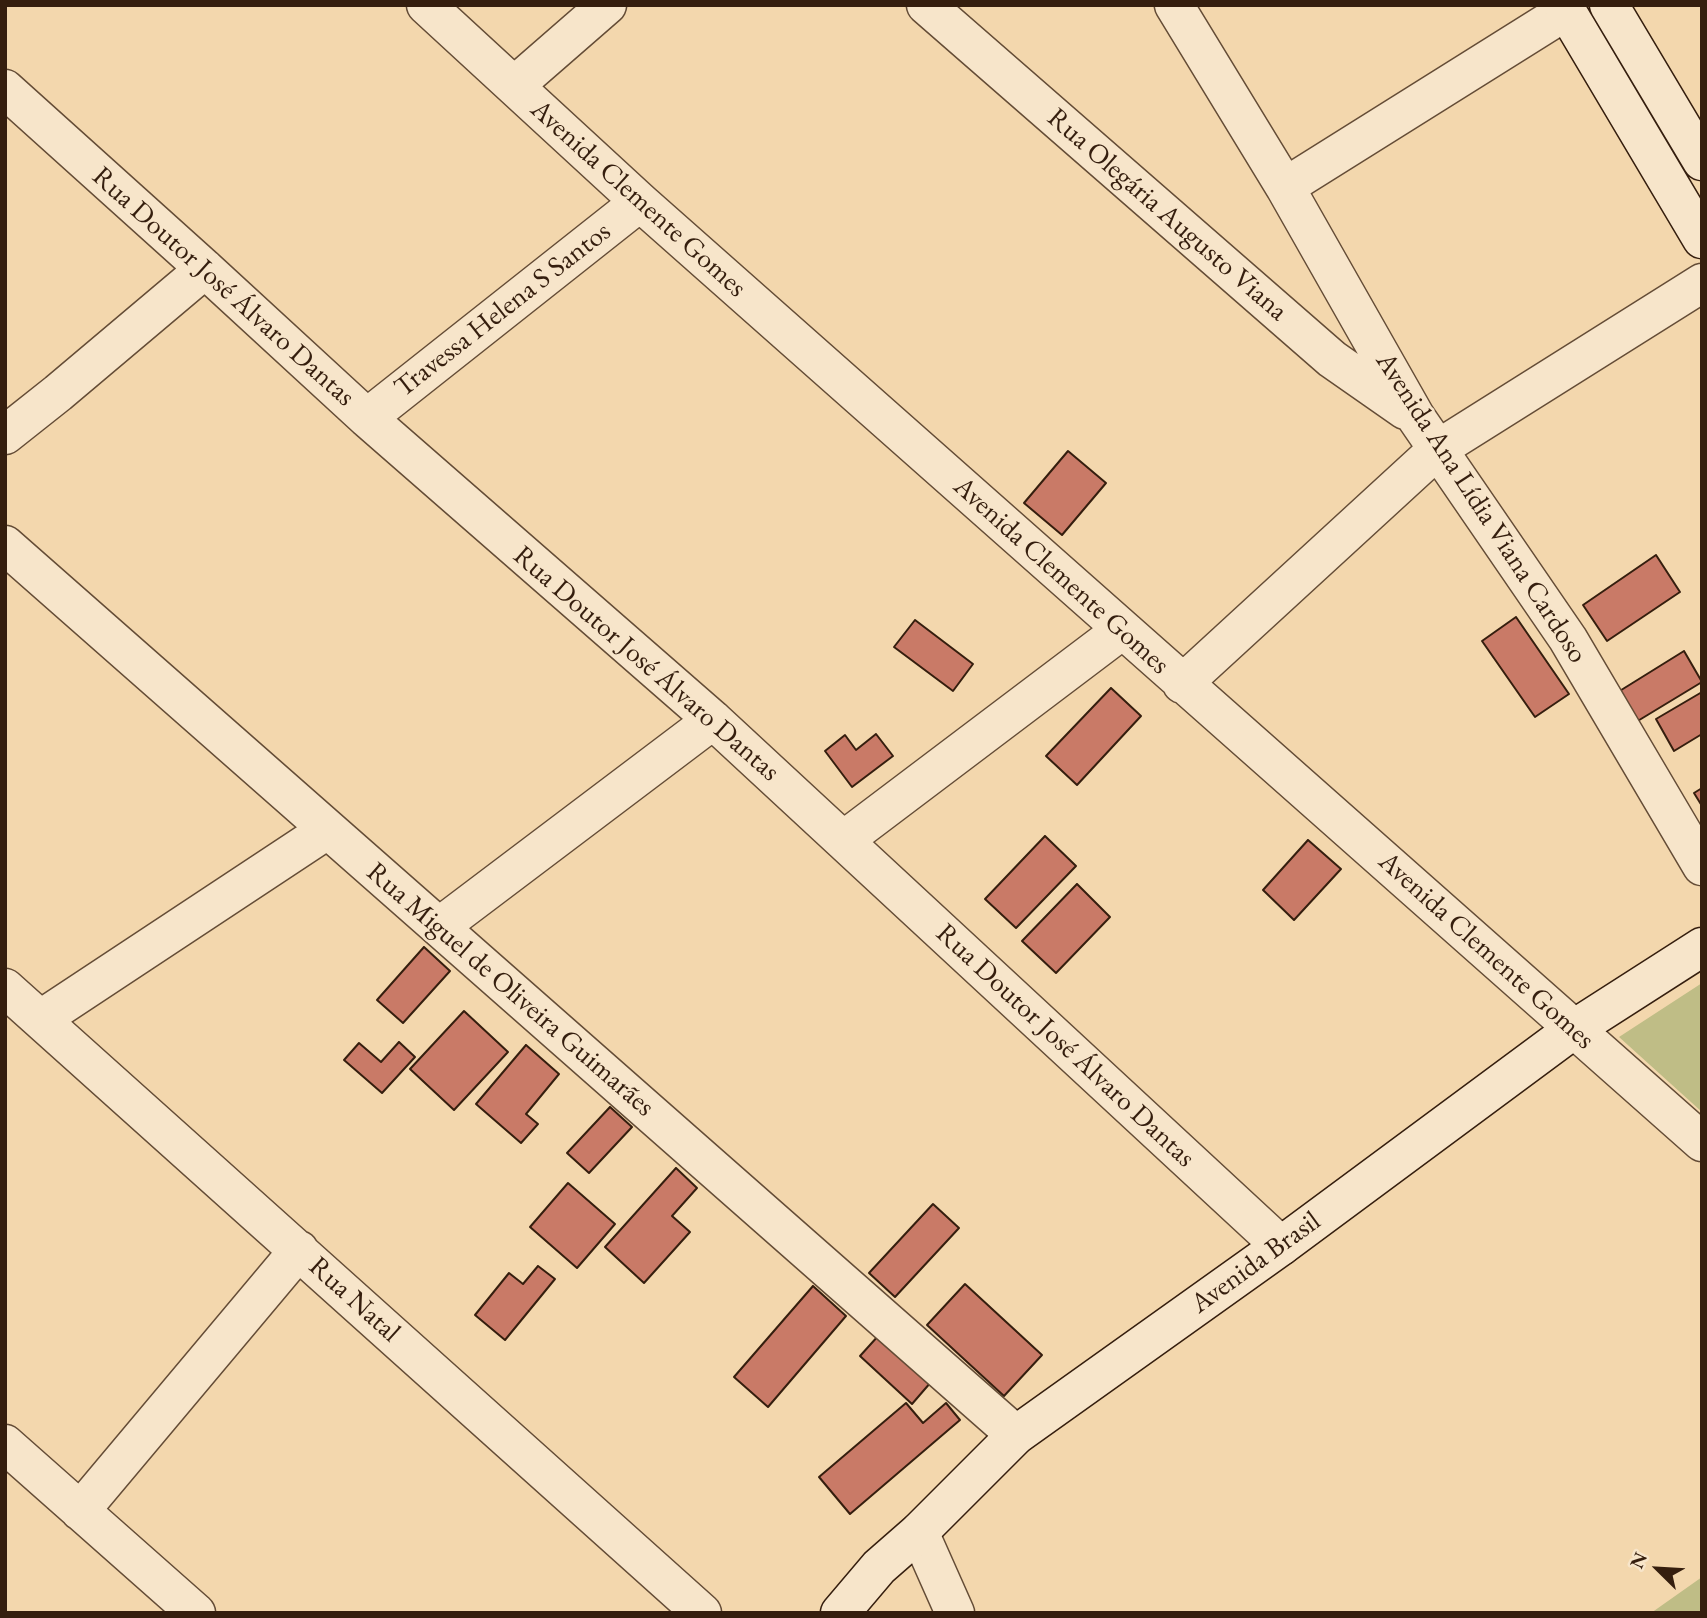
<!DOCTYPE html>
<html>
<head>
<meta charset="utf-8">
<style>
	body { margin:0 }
	#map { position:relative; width:1707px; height:1618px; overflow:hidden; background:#f3d7ad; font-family:"EB Garamond",serif }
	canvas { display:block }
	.frame { position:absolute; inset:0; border:7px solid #351e0e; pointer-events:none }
	.north { position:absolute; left:1623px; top:1534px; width:70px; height:70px; -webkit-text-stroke:5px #f7e5ca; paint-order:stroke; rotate:294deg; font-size:19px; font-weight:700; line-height:28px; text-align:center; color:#351e0e }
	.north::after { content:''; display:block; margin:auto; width:24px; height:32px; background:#351e0e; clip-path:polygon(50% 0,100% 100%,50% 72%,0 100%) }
</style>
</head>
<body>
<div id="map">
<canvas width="1707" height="1618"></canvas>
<div class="frame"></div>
<div class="north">N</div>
</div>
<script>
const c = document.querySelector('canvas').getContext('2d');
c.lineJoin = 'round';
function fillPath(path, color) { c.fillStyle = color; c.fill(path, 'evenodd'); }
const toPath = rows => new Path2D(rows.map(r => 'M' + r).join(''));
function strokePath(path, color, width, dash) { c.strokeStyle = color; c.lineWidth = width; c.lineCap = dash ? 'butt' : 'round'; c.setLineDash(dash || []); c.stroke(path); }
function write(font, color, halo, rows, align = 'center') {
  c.font = font + ' "EB Garamond",serif'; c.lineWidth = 5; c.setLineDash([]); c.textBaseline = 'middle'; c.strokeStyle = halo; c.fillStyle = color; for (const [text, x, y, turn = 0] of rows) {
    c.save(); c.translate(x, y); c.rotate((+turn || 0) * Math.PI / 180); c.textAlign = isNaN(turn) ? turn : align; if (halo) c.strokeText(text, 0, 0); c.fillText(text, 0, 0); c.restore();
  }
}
const green = toPath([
	[1702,983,1702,1112,1619,1037],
	[1702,1577,1702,1613,1651,1613]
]);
const building = toPath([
	[1068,451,1106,483,1062,535,1024,503,1068,451],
	[1656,555,1680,592,1607,641,1583,605,1656,555],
	[1516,617,1569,694,1535,717,1482,641,1516,617],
	[915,620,973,664,953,691,894,647,915,620],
	[1684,651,1702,682,1636,722,1618,692,1684,651],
	[1111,688,1141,716,1077,785,1046,756,1111,688],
	[1702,692,1702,734,1674,751,1656,719,1702,692],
	[876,734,893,756,852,787,825,751,845,735,856,750,876,734],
	[1702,788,1702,806,1694,793,1702,788],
	[1045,836,1076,866,1016,928,985,899,1045,836],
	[1308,840,1341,869,1294,920,1263,890,1308,840],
	[1077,884,1110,917,1056,973,1022,941,1077,884],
	[424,947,450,971,403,1023,377,1000,424,947],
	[464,1011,508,1052,454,1110,410,1069,464,1011],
	[399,1042,415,1057,382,1093,344,1060,359,1043,381,1062,399,1042],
	[526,1045,559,1074,526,1114,538,1124,521,1143,476,1104,526,1045],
	[610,1107,632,1127,589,1173,567,1153,610,1107],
	[676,1168,697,1188,672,1216,690,1232,644,1283,605,1247,676,1168],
	[568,1183,615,1224,577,1268,530,1227,568,1183],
	[933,1204,959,1228,895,1297,869,1273,933,1204],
	[538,1266,555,1279,505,1340,475,1315,509,1273,523,1284,538,1266],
	[965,1284,1042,1355,1004,1396,927,1325,965,1284],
	[813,1286,846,1316,768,1407,734,1377,813,1286],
	[879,1335,931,1382,912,1404,860,1356,879,1335],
	[906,1403,923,1423,946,1403,960,1420,850,1514,819,1477,906,1403]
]);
const street = toPath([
	[426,5,640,202,1702,1142],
	[926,5,1332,359,1405,410],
	[1174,5,1285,187,1415,416,1568,639,1702,866],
	[514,86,607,5],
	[5,89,205,269,367,418,713,720,1281,1246],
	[1285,187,1566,11],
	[367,418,640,202],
	[5,435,58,393,205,269],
	[5,545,1016,1435],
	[1182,684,1438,449,1702,283],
	[844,840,1122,630],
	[439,927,713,720],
	[5,988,702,1613],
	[41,1019,327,830],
	[5,1444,196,1613],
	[80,1511,299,1250],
	[919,1532,955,1613]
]);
const secondary = toPath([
	[1563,5,1702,239],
	[1609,5,1702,161],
	[840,1613,879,1567,919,1532,1016,1435,1281,1246,1574,1029,1702,947]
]);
const streetNames = [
	["Avenida Clemente Gomes",638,199,42],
	["Rua Olegária Augusto Viana",1167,215,41],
	["Rua Doutor José Álvaro Dantas",223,287,42],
	["Travessa Helena S Santos",503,310,-38],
	["Avenida Ana Lídia Viana Cardoso",1481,508,57],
	["Avenida Clemente Gomes",1061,576,42],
	["Rua Doutor José Álvaro Dantas",646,664,41],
	["Avenida Clemente Gomes",1486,951,42],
	["Rua Miguel de Oliveira Guimarães",510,990,41],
	["Rua Doutor José Álvaro Dantas",1065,1046,43],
	["Avenida Brasil",1256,1263,-36],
	["Rua Natal",354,1300,42]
];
fillPath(green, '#bfbd86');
fillPath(building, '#c97a67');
strokePath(building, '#351e0e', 2);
strokePath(street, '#644c36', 41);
strokePath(secondary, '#351e0e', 41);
strokePath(street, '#f7e5ca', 38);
strokePath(secondary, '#f7e5ca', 38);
write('28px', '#351e0e', '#f7e5ca', streetNames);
</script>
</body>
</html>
